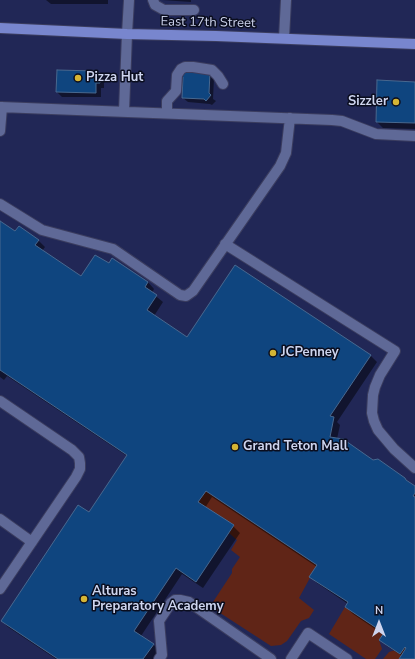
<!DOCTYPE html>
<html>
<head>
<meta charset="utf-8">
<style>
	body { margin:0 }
	#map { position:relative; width:415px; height:659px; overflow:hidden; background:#1b2148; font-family:"Nunito Sans",sans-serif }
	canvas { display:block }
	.north { position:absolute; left:359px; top:603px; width:40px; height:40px; -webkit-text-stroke:3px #0a0d1e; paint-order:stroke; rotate:0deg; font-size:11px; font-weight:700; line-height:16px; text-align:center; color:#ced5ef }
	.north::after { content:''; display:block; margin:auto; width:14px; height:18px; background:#ced5ef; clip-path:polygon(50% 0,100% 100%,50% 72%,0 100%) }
</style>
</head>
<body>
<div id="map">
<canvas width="415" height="659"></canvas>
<div class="north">N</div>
</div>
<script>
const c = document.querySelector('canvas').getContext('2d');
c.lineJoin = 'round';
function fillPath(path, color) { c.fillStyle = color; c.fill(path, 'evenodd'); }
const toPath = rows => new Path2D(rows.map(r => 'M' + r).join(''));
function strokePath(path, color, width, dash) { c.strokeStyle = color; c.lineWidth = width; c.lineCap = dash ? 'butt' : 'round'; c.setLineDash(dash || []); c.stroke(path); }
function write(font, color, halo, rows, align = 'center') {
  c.font = font + ' "Nunito Sans",sans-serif'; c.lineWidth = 3; c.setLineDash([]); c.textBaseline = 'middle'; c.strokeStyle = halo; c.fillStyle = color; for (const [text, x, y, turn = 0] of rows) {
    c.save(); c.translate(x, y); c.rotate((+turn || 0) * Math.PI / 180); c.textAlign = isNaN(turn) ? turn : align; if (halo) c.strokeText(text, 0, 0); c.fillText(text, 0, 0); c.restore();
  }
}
const built = toPath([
	[0,0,415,0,415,659,0,659]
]);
const green = toPath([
	[206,491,317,565,299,598,314,610,309,618,301,621,287,641,281,645,271,646,214,609,211,605,232,573,232,569,240,557,231,550,237,540,229,533,234,525,198,502],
	[345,607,384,633,379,640,382,649,375,659,366,659,329,634],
	[405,647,406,648,399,659,383,659,389,652]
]);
const shadow = toPath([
	[46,0,108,0,108,4,51,4],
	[162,0,191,0,191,2],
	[96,72,104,79,104,88,101,88,101,97,62,97,57,92],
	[209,73,214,78,213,99,216,101,212,105,210,104,188,102,183,98],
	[415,83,415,129,383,128,377,122],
	[0,222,15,233,39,241,45,247,42,251,82,277,109,265,113,259,148,282,154,289,152,293,163,302,154,316,188,338,235,266,371,356,377,362,337,422,340,425,337,439,405,479,415,487,415,659,400,659,402,656,387,646,381,640,384,635,353,614,346,607,348,604,317,583,311,577,317,567,212,497,205,508,233,526,240,533,203,588,182,574,141,636,153,644,159,651,154,659,56,659,8,627,2,621,89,513,127,456,7,376,4,380,0,377]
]);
const building = toPath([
	[57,70,96,71,96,73,100,73,100,83,96,83,96,93,56,92,57,70],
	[188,70,210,72,209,93,211,95,206,101,204,99,182,98,183,77,182,76,188,70],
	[377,80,415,82,415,123,376,122,377,80],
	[0,221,15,231,19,226,39,240,35,245,81,276,95,255,109,263,112,258,148,282,145,287,157,295,147,310,187,337,235,265,371,355,330,416,334,417,330,437,343,439,373,460,378,459,405,478,406,480,415,486,415,493,413,496,415,497,415,659,399,659,406,648,405,647,400,654,379,640,384,633,345,607,348,602,309,577,317,565,206,491,198,502,234,525,196,582,176,568,134,631,154,644,143,659,58,659,1,621,78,505,89,512,127,455,0,370,0,221]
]);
const minor = toPath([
	[153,0,155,5,164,10,194,10],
	[284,38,286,0],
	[0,107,332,120,342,121,376,134,415,136],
	[124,111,127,34,129,0],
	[167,113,167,101,176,91,177,75,181,69,185,67,193,67,212,70,218,76,223,84],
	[0,131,2,107],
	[0,204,42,230,113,249,180,295,186,296,193,291,280,166,286,153,290,118],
	[225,244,395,351,380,375,375,387,373,395,372,413,374,421,378,430,394,449,415,468],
	[0,401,72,450,79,457,80,463,80,469,76,477,0,589],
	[0,519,32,542],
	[159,659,162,655,159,621,171,603,175,600,180,600,189,602,271,659],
	[291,659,308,633,347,659]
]);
const major = toPath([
	[0,28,127,34,216,36,415,44]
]);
const markers = [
	[78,78,4,"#d5b534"],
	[396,102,4,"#d5b534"],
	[273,353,4,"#d5b534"],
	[235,447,4,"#d5b534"],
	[84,599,4,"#d5b534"]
];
const streetNames = [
	["East 17th Street",208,23,1]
];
const poiNames = [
	["Pizza Hut",86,78],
	["Sizzler",388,102,"right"],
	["JCPenney",281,353],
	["Grand Teton Mall",243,447],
	["Alturas",92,592],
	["Preparatory Academy",92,607]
];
fillPath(built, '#212756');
fillPath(green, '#602517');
fillPath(shadow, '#0007');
fillPath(building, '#0f457f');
strokePath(building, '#48688f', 1);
strokePath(minor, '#3b3d5f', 12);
strokePath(major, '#3b3d5f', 12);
strokePath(minor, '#5f6997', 10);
strokePath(major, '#7886ce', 10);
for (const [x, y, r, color] of markers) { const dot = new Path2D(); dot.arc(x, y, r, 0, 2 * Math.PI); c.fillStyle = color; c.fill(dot); strokePath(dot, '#0a0d1e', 1.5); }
write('13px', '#ced5ef', '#0a0d1e', streetNames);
write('bold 13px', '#ced5ef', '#0a0d1e', poiNames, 'left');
</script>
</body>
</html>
